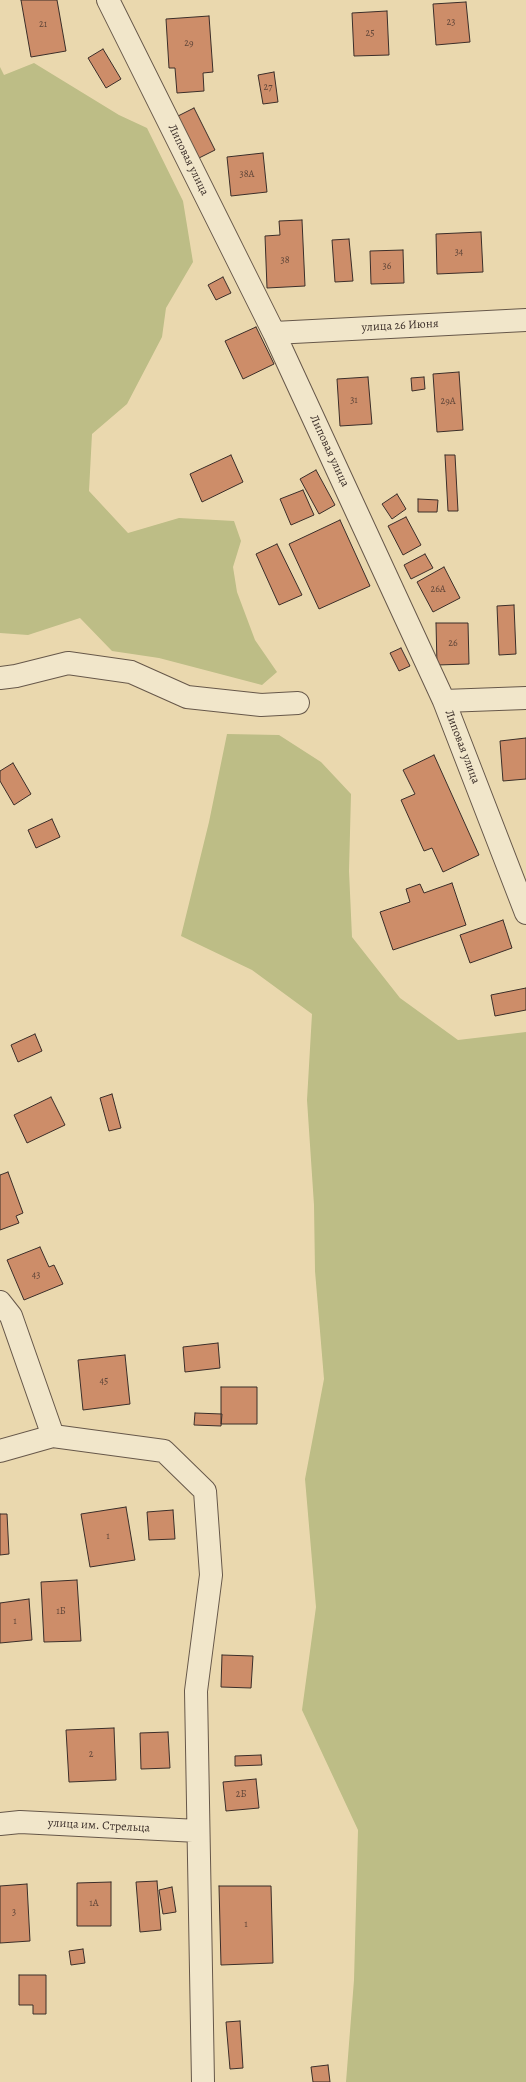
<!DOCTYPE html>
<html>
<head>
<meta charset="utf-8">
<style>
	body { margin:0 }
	canvas { display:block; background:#ead8ae }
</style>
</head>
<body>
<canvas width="526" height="2082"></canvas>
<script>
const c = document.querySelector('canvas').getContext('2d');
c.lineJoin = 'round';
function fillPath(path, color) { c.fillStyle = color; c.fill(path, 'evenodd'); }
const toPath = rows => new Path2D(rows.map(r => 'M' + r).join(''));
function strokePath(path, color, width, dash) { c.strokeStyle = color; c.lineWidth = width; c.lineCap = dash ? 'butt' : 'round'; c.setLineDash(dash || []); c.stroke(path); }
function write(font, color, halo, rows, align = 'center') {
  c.font = font + ' Alegreya,serif'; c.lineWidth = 3; c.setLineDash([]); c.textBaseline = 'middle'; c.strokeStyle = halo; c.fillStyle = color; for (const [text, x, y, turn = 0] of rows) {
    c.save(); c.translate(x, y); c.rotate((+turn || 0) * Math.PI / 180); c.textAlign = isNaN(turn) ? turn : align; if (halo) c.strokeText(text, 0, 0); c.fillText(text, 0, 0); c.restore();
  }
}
const green = toPath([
	[34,63,119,115,147,128,183,201,193,262,166,308,162,337,127,404,92,434,89,491,128,533,179,518,234,521,241,541,233,567,237,592,255,640,277,672,262,685,159,658,112,651,80,618,28,635,0,633,0,67,4,75],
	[227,734,279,735,321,762,351,794,349,871,352,937,400,998,458,1040,526,1032,526,2082,346,2082,354,1980,358,1830,302,1710,316,1607,305,1479,324,1379,315,1271,314,1205,307,1100,312,1014,252,970,181,936,209,822]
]);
const building = toPath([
	[21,0,57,0,66,51,31,57,21,0],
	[466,2,470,42,436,45,433,4,466,2],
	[387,11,389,55,354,56,352,13,387,11],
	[209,16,213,72,203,73,204,91,177,93,175,68,169,68,166,19,209,16],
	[103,49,121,79,106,88,88,58,103,49],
	[274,72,278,102,263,104,258,75,274,72],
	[194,108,215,150,197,159,176,117,194,108],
	[263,153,267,192,231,196,227,157,263,153],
	[302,220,305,286,267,288,265,236,280,235,279,221,302,220],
	[481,232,483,272,437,274,436,234,481,232],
	[349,239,353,281,335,282,332,240,349,239],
	[403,250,404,283,371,284,370,251,403,250],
	[223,277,231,293,216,300,208,285,223,277],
	[256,327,274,364,243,379,225,341,256,327],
	[459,372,463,430,437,432,433,374,459,372],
	[368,377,372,424,340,426,337,379,368,377],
	[424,377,425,389,412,391,411,378,424,377],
	[231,455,243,482,202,502,190,474,231,455],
	[445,455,455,455,458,511,448,511,445,455],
	[316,470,335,505,319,514,300,479,316,470],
	[303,490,314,515,291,525,280,499,303,490],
	[397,494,406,509,392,519,382,504,397,494],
	[418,499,438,500,437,512,418,512,418,499],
	[406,517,421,545,403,555,388,526,406,517],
	[340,520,370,586,319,609,289,544,340,520],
	[277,544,302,595,279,605,256,554,277,544],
	[425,554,433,568,411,579,404,565,425,554],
	[444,567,460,598,433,612,417,582,444,567],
	[514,605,516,654,499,655,497,606,514,605],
	[436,623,468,623,469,664,437,665,436,623],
	[401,648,410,666,399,671,390,653,401,648],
	[526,738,526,779,503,781,500,741,526,738],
	[434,755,479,855,443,872,432,848,424,851,401,800,415,794,403,770,434,755],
	[13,763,31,794,14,805,0,781,0,771,13,763],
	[52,819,60,837,36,848,28,830,52,819],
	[452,883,466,925,393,950,380,912,410,902,406,889,420,884,424,893,452,883],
	[503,920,512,948,470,963,460,935,503,920],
	[526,988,526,1010,495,1016,491,995,526,988],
	[35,1034,42,1051,18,1062,11,1045,35,1034],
	[112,1094,121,1128,109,1131,100,1098,112,1094],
	[51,1097,65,1125,27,1143,14,1115,51,1097],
	[8,1172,23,1213,16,1216,19,1223,0,1230,0,1175,8,1172],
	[40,1247,49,1267,54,1265,63,1284,24,1300,7,1260,40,1247],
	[218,1343,220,1368,185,1372,183,1347,218,1343],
	[125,1355,130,1404,83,1410,78,1360,125,1355],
	[221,1387,257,1387,257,1424,221,1424,221,1387],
	[195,1413,222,1414,221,1426,194,1425,195,1413],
	[126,1507,135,1560,90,1567,81,1514,126,1507],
	[173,1510,175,1539,149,1540,147,1512,173,1510],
	[0,1514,7,1514,9,1554,0,1555,0,1514],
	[77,1580,81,1641,44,1642,41,1582,77,1580],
	[29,1599,32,1640,0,1643,0,1603,29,1599],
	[222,1655,253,1656,251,1688,221,1687,222,1655],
	[114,1728,116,1780,69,1782,66,1730,114,1728],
	[168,1732,170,1768,141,1769,140,1733,168,1732],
	[261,1755,262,1765,235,1766,235,1756,261,1755],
	[256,1779,259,1808,226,1811,223,1782,256,1779],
	[157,1881,161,1930,140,1932,136,1882,157,1881],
	[111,1882,111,1926,77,1926,77,1883,111,1882],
	[27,1884,30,1941,0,1943,0,1886,27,1884],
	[219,1886,271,1886,273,1963,221,1965,219,1886],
	[172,1887,176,1912,163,1914,159,1890,172,1887],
	[83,1949,85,1963,71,1965,69,1951,83,1949],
	[19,1975,46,1975,46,2014,33,2014,33,2005,19,2005,19,1975],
	[240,2021,243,2068,230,2069,226,2022,240,2021],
	[328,2065,330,2082,313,2082,311,2067,328,2065]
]);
const street = toPath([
	[108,0,274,333,444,701,526,913],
	[274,333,526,320],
	[0,678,16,676,68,663,131,672,187,697,261,705,298,703],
	[444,701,526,698],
	[0,1302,11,1316,53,1436],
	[0,1451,53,1436,164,1451,205,1491,211,1575,196,1691,203,2082],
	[0,1824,20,1822,198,1831]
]);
const numberNames = [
	["23",451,23],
	["21",43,25],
	["25",370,34],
	["29",189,44],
	["27",268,88],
	["38А",247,175],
	["34",459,253],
	["38",285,261],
	["36",387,267],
	["31",354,401],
	["29А",448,402],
	["26А",438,590],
	["26",453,644],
	["43",36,1276],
	["45",104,1382],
	["1",108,1537],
	["1Б",61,1612],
	["1",15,1622],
	["2",91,1755],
	["2Б",241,1795],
	["1А",94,1904],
	["3",14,1913],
	["1",246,1925]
];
const streetNames = [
	["Липовая улица",188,160,64],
	["улица 26 Июня",400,326,-3],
	["Липовая улица",329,451,65],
	["Липовая улица",462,747,69],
	["улица им. Стрельца",99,1826,3]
];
fillPath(green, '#bdbd86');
fillPath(building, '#cd8d69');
strokePath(building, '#3b2e29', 1);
strokePath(street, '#67584a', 24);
strokePath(street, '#f1e6ca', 22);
write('10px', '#604639', null, numberNames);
write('12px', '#3b2e29', '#f1e6ca', streetNames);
</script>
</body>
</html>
